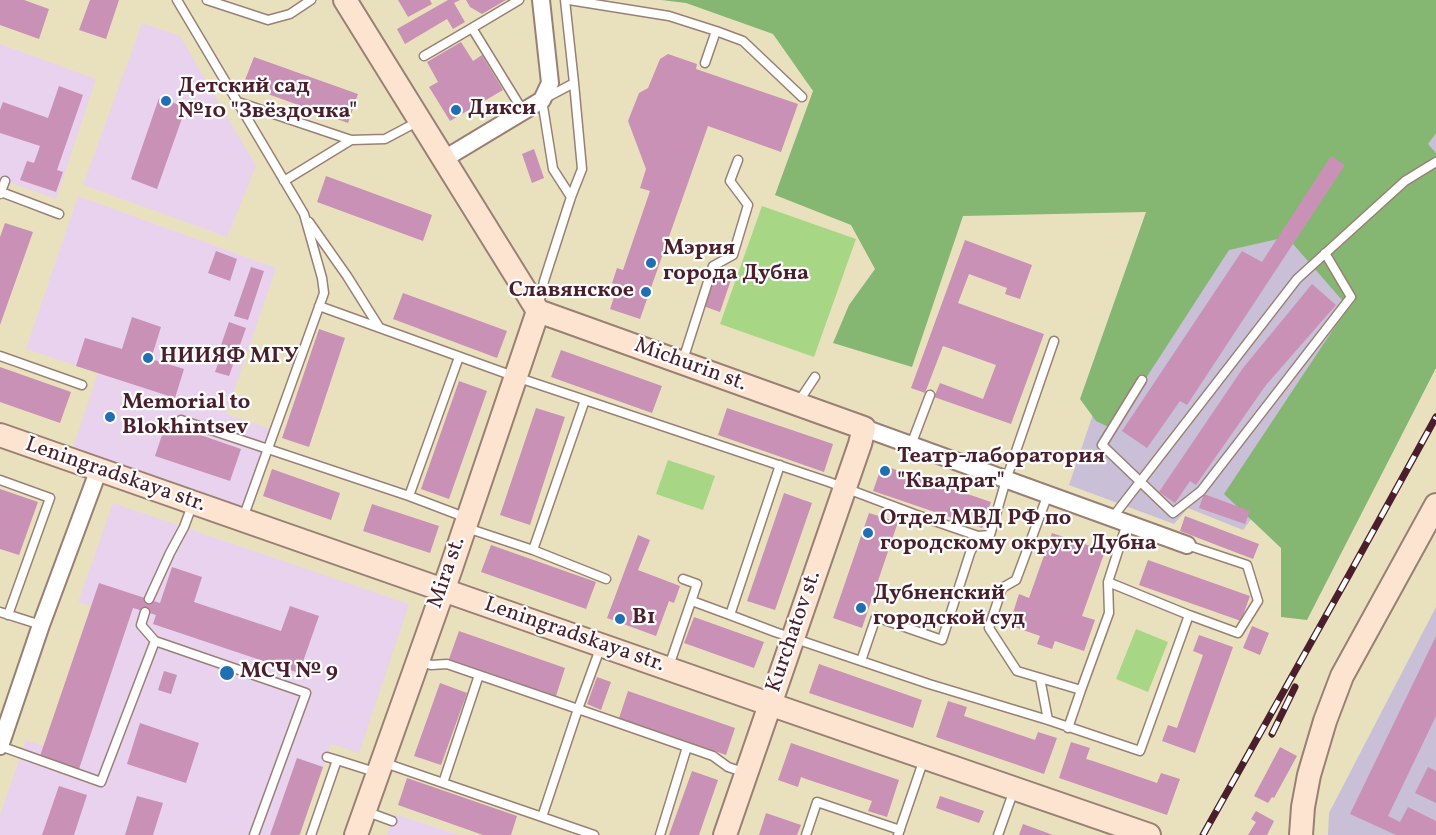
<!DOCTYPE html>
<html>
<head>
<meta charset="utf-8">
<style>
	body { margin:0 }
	canvas { display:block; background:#e9e1be }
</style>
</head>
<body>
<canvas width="1436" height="835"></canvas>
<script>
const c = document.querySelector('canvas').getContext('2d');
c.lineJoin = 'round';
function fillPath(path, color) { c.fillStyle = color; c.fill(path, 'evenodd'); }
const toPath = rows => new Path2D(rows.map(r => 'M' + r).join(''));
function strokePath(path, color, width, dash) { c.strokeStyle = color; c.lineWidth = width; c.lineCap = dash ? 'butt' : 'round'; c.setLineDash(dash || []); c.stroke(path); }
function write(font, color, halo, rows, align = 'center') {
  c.font = font + ' Vollkorn,serif'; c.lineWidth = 4.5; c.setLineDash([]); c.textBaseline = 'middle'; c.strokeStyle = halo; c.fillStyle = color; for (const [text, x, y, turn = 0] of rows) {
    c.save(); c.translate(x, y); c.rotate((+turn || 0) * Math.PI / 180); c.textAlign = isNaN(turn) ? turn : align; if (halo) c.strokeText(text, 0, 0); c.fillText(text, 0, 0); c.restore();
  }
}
const built = toPath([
	[142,23,180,36,256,166,227,237,83,185],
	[0,44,96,79,56,199,0,179],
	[78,196,276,268,226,414,271,429,244,508,71,454,98,373,26,349],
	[113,503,409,604,359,753,331,744,299,835,0,835,0,815,26,740,44,746,91,606,78,602],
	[395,814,459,835,387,835]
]);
const industrial = toPath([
	[1436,76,1436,285,1395,329,1243,530,1188,508,1174,524,1069,485,1115,349,1301,127],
	[1436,607,1436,835,1328,835,1329,813]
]);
const green = toPath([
	[762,206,856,239,814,357,720,324],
	[668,460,715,476,703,510,656,494],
	[1136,629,1168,642,1148,692,1116,679]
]);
const forest = toPath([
	[661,0,1436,0,1436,133,1428,144,1436,153,1436,368,1307,620,1281,617,1281,548,1224,494,1348,307,1287,237,1229,250,1113,429,1096,421,1080,399,1146,212,963,216,912,367,833,343,849,305,875,269,851,225,775,195,813,91,773,34,686,3]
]);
const building = toPath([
	[0,0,24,0,49,9,39,39,0,25],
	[90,0,119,0,106,39,79,30],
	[398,0,430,0,432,4,408,17],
	[448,0,460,0,454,3,465,22,453,29,447,19,405,44,397,29],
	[466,0,506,0,482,14,470,7],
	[461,42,473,61,482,55,503,90,450,121,429,87,438,82,427,62],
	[668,54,697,64,696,69,798,104,781,152,708,126,640,319,610,309,618,285,612,283,617,268,623,270,650,191,640,188,646,169,628,121,639,93,648,88,660,59],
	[254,57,358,94,348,123,243,85],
	[59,86,83,95,57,170,63,172,56,192,20,180,27,161,34,163,40,146,0,133,0,110,3,102,48,118],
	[159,98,186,107,157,189,131,179],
	[534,149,544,178,532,183,522,154],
	[1331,156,1345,165,1187,405,1180,401,1147,448,1122,431,1242,251,1262,262],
	[326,176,432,215,423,241,317,202],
	[5,223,33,232,0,325,0,237],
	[965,240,1032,265,1020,299,1005,294,1007,288,969,274,958,303,1044,334,1011,424,934,397,940,383,983,399,996,365,943,346,925,393,911,388],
	[216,251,237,259,230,281,208,273],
	[251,267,264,271,248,320,234,316],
	[716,268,733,274,720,312,703,306],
	[1312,284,1336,305,1266,385,1196,485,1190,481,1175,503,1159,492,1243,368],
	[403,293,507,331,497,358,393,319],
	[132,317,161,327,151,359,184,369,175,398,76,366,85,338,122,349],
	[229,322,246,328,229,376,215,372,223,350,220,348],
	[319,329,345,338,309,447,282,438],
	[561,350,662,386,652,413,551,377],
	[0,367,71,392,60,423,0,402],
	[459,381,487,391,449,499,421,489],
	[536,408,565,417,530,525,500,515],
	[727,408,833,444,824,472,718,435],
	[166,423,241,449,230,481,155,456],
	[882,465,991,502,982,528,873,491],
	[272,469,340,493,331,520,263,496],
	[0,489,38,502,19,555,0,549],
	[784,493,812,503,775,610,747,601],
	[1204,494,1250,511,1245,524,1199,508],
	[372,504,439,526,430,553,363,531],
	[869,513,898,522,862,628,833,618],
	[1185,516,1259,544,1253,559,1180,531],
	[1052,533,1105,551,1082,616,1095,620,1084,651,1055,641,1052,649,1037,644,1040,636,1009,625,1019,594,1029,598],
	[638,535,650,540,638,570,680,586,674,603,669,601,656,636,607,618],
	[491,545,596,582,586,609,481,572],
	[1148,560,1250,596,1241,621,1139,585],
	[172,567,202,577,194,602,281,631,290,606,319,616,299,673,153,624,156,615,133,608,79,769,40,756,99,583,160,603],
	[694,617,764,642,754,668,684,643],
	[1252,626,1269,633,1260,655,1243,648],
	[459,631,565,668,556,696,449,659],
	[1199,635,1233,647,1195,753,1162,741,1168,725,1177,728,1203,655,1193,651],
	[1436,636,1436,716,1388,816,1400,822,1408,807,1436,821,1436,835,1396,835,1350,814],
	[819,664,922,700,913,728,809,693],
	[164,671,177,675,171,694,158,690],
	[597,677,611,682,601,710,587,704],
	[440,683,467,693,441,765,414,756],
	[628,691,735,728,726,755,619,718],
	[948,701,967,707,964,716,1035,740,1038,732,1057,738,1044,774,936,737],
	[140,723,199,743,186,783,127,764],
	[1071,742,1090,748,1086,759,1093,761,1157,783,1161,773,1180,779,1167,815,1059,778],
	[791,743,899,780,887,817,868,811,872,801,806,779,801,777,798,787,778,780],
	[1280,747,1297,756,1274,798,1272,797,1268,803,1254,796],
	[297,758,323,767,300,834,299,835,270,835],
	[1428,767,1436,771,1436,803,1415,793],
	[692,771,718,780,699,835,669,835],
	[407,778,517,816,511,835,483,835,398,805],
	[59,786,87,795,74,835,42,835],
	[137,796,163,803,153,835,125,835],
	[940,796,984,811,979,823,936,808],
	[1256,811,1274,821,1267,835,1248,835,1256,822,1251,819],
	[766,813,801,825,797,835,759,835],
	[1023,824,1053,835,1019,835]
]);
const lane = toPath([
	[177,0,304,214,322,278,324,293,243,518],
	[207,0,268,20,290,14,311,0],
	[519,0,472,28,523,111],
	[569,0,669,16,716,31,743,41,802,97],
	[424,56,472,28],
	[705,63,716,31],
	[238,102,351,140,385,139,419,121],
	[284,181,351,140],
	[1,192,59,214],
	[0,194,5,181],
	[571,197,553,169,542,100,574,83],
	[309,222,347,276,379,327],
	[539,304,544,281,571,197,582,169,574,83,565,0],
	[319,306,516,377,585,400],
	[0,356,82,385],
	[682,363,713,266,733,255,748,205,730,181,738,160],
	[1142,380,1102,445,1173,513,1201,491,1351,297,1325,253],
	[797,404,815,377],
	[181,420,409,496,467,518],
	[911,445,930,395],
	[780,465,730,615,775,632,929,684,1048,720,1140,751,1189,615,1108,582,1127,523],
	[0,480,50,498,8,615],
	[1048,494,1016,580,1002,588,989,628,1017,671,1081,690,1068,728],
	[409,496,459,357],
	[1112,518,1297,279,1405,181,1436,162],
	[467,528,533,550,585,400,829,482,914,514,978,536,970,553,942,640,876,617,861,661],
	[978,536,990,535,1006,480,1054,341],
	[1187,545,1247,565,1258,601,1238,633,1189,615],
	[533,550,606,579],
	[149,599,170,553,184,527,193,503],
	[692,601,730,615],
	[0,612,41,625],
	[145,612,141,625,155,641],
	[420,661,431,665,447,664,578,709,713,756,728,767,746,773],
	[668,669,697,584,683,579],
	[1040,678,1048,720],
	[1081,690,1109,613,1108,582],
	[0,746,101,782,155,641,306,693,254,835],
	[327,757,337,760],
	[382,762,542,817,578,709,601,646],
	[443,783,479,675],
	[365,811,392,821],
	[542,817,594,835],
	[311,835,337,760,378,773],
	[660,835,687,747],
	[806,835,817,802,900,830],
	[898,835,924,759],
	[998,835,1014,790]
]);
const street = toPath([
	[444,159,542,100,550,83,541,0],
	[864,428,1187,545],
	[0,746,41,625,99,469]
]);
const secondary = toPath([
	[345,0,538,311,864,428,860,444,725,835],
	[0,435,752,698,1149,835],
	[356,835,450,571,538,311],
	[1301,835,1303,807,1309,775,1325,721,1342,676,1436,505]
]);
const rail = toPath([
	[1272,734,1295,687],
	[1203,835,1350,573,1436,417]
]);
const markers = [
	[166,101,6,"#1f6fb2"],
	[456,110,6,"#1f6fb2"],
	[651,263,6,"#1f6fb2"],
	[646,292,6,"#1f6fb2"],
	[148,358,6,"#1f6fb2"],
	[110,417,6,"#1f6fb2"],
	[885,471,6,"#1f6fb2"],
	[868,533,6,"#1f6fb2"],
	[861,608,6,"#1f6fb2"],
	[620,619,6,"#1f6fb2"],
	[227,673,8,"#1f6fb2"]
];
const poiNames = [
	["Детский сад",178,88],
	["№10 \"Звёздочка\"",178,113],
	["Дикси",468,110],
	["Мэрия",663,250],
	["города Дубна",663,275],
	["Славянское",634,292,"right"],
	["НИИЯФ МГУ",160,358],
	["Memorial to",122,404],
	["Blokhintsev",122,429],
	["Театр-лаборатория",897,458],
	["\"Квадрат\"",897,483],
	["Отдел МВД РФ по",880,520],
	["городскому округу Дубна",880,545],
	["Дубненский",873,595],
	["городской суд",873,620],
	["В1",632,619],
	["МСЧ № 9",240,673]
];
const streetNames = [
	["Michurin st.",690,366,20],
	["Leningradskaya str.",115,476,19],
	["Mira st.",448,573,-71],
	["Kurchatov st.",795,632,-71],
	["Leningradskaya str.",574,636,19]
];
fillPath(built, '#e8d2ee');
fillPath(industrial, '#c9bfd7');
fillPath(green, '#a7d684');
fillPath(forest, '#85b772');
fillPath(building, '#c891b5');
strokePath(lane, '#9a8074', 11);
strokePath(street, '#9a8074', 20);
strokePath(secondary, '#9a8074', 26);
strokePath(lane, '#fff', 8);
strokePath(street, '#fff', 16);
strokePath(secondary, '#fde4d1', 22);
strokePath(rail, '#4a1f2b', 7);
strokePath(rail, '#fff', 4.5, [14]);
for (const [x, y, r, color] of markers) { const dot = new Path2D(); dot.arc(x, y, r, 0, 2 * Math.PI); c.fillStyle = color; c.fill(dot); strokePath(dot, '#fff', 2); }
write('bold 22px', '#4a1f2b', '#fff', poiNames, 'left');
write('22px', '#4a1f2b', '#fff', streetNames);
</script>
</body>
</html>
